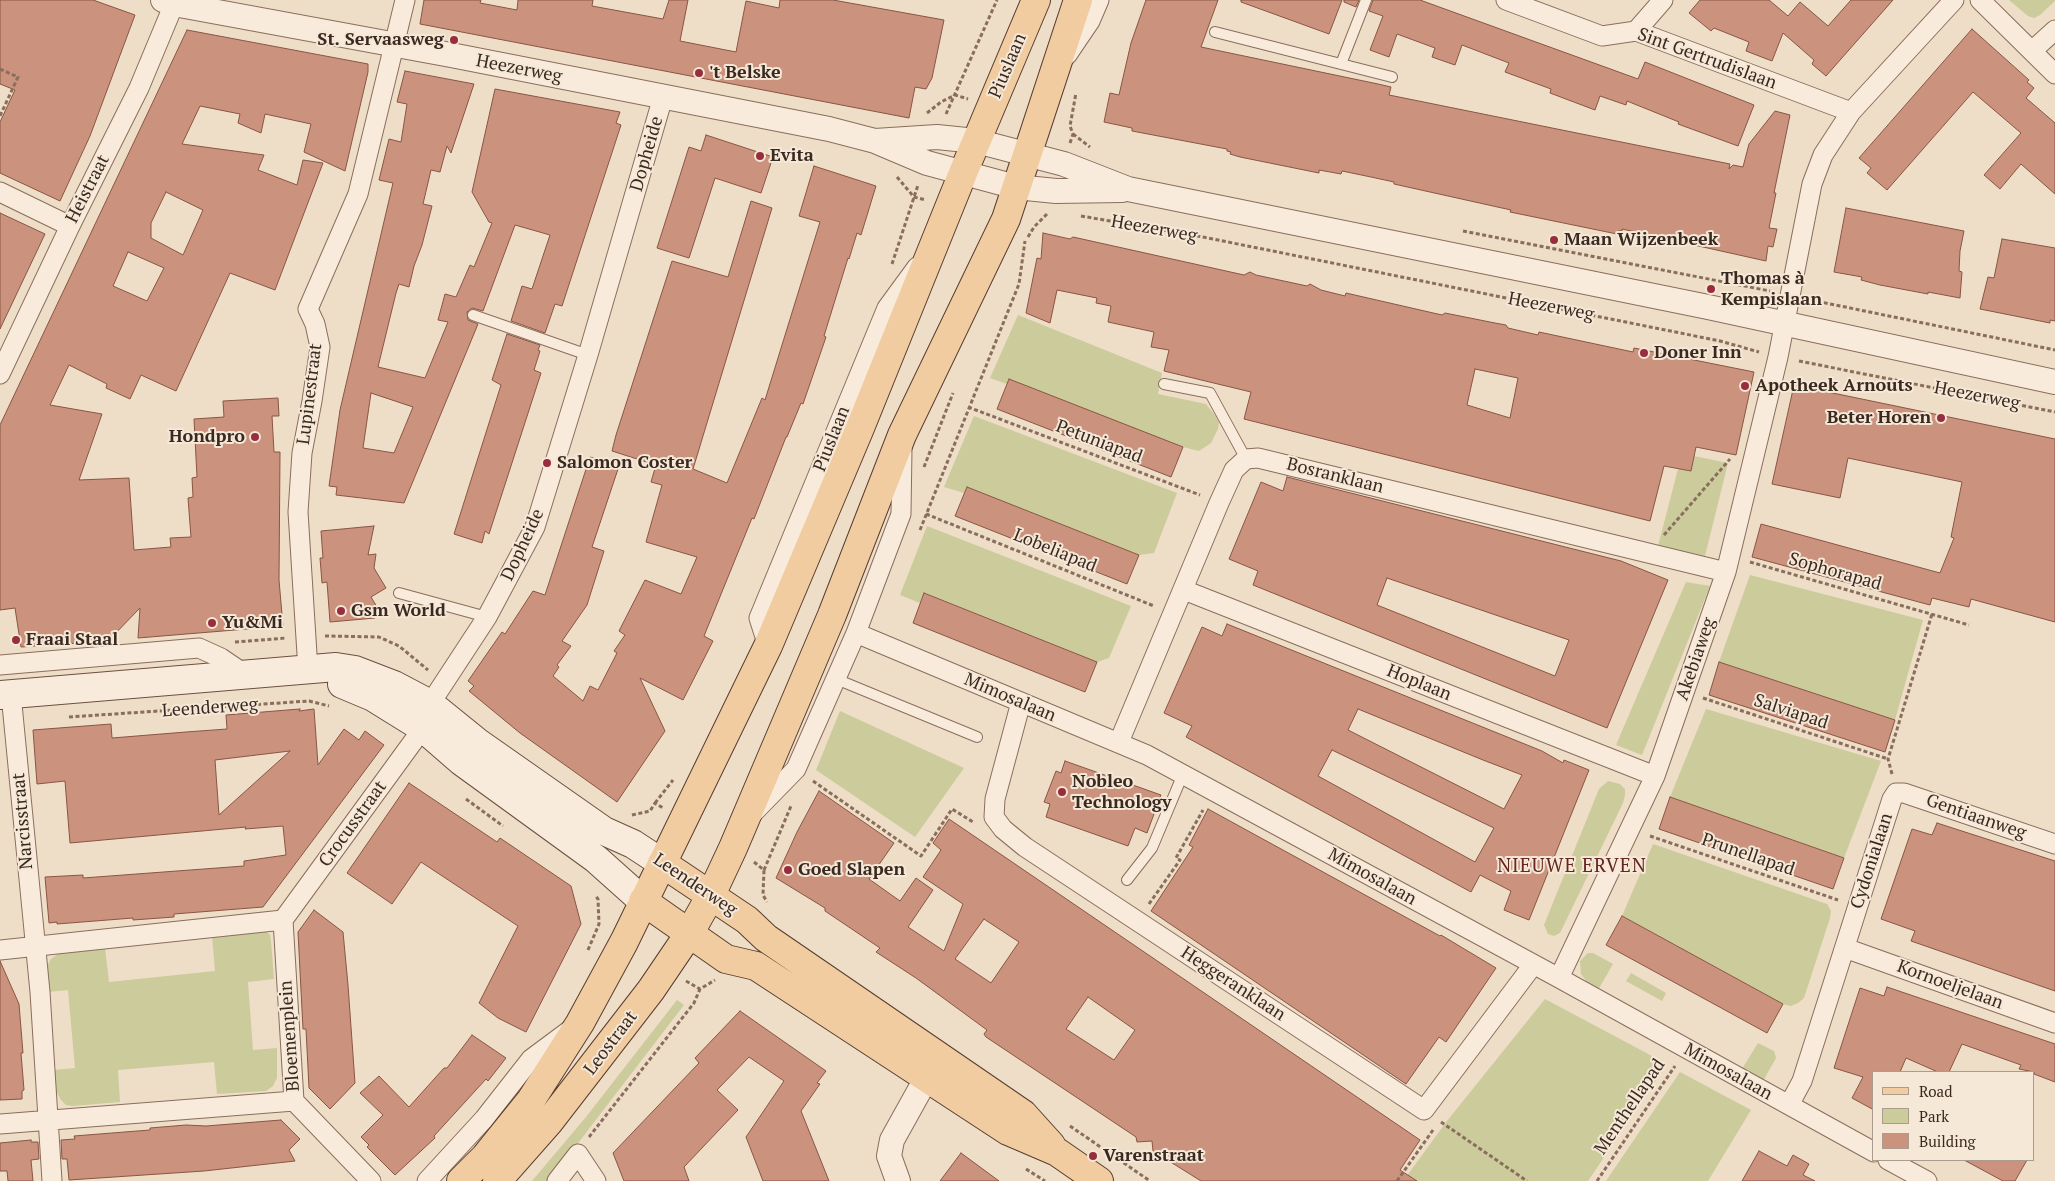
<!DOCTYPE html>
<html>
<head>
<meta charset="utf-8">
<style>
	body { margin:0 }
	#map { position:relative; width:2055px; height:1181px; overflow:hidden; background:#eeddc7; font-family:"PT Serif",serif }
	canvas { display:block }
	.legend { position:absolute; left:1872px; top:1071px; width:162px; height:90px; box-sizing:border-box; background:#f5e8d7; border:1px solid #aa9c8e; margin:0; padding:6px 9px; list-style:none; font-size:15px; color:#3a2920 }
	.legend li { display:flex; align-items:center; gap:10px; height:25px }
	.legend b { width:25px; border:1px solid #aa9c8e }
</style>
</head>
<body>
<div id="map">
<canvas width="2055" height="1181"></canvas>
<ul class="legend">
<li><b style="height:6px;background:#f0cca0"></b>Road</li>
<li><b style="height:14px;background:#cccb9b"></b>Park</li>
<li><b style="height:14px;background:#cb937e"></b>Building</li>
</ul>
</div>
<script>
const c = document.querySelector('canvas').getContext('2d');
c.lineJoin = 'round';
function fillPath(path, color) { c.fillStyle = color; c.fill(path, 'evenodd'); }
const toPath = rows => new Path2D(rows.map(r => 'M' + r).join(''));
function strokePath(path, color, width, dash) { c.strokeStyle = color; c.lineWidth = width; c.lineCap = dash ? 'butt' : 'round'; c.setLineDash(dash || []); c.stroke(path); }
function write(font, color, halo, rows, align = 'center') {
  c.font = font + ' "PT Serif",serif'; c.lineWidth = 4; c.setLineDash([]); c.textBaseline = 'middle'; c.strokeStyle = halo; c.fillStyle = color; for (const [text, x, y, turn = 0] of rows) {
    c.save(); c.translate(x, y); c.rotate((+turn || 0) * Math.PI / 180); c.textAlign = isNaN(turn) ? turn : align; if (halo) c.strokeText(text, 0, 0); c.fillText(text, 0, 0); c.restore();
  }
}
const green = toPath([
	[2009,0,2055,0,2055,1,2040,15,2034,18,2028,16],
	[1018,315,1162,373,1158,394,1206,404,1214,414,1219,422,1218,429,1211,443,1199,451,1183,447,990,378],
	[974,416,1177,493,1154,553,1139,555,967,487,964,493,944,487],
	[1694,456,1728,463,1705,556,1658,546,1678,469,1691,471],
	[927,526,1131,606,1109,658,1097,662,925,593,920,603,900,595],
	[1750,575,1923,620,1895,720,1719,662],
	[1686,582,1710,586,1642,755,1616,745],
	[1706,709,1881,761,1844,858,1670,797],
	[840,711,964,768,915,837,816,770],
	[1608,781,1620,784,1625,789,1625,795,1623,803,1560,933,1554,936,1548,934,1544,925,1599,789],
	[1653,844,1827,904,1831,911,1830,918,1804,998,1798,1003,1791,1006,1783,1004,1622,916],
	[266,931,270,935,271,941,274,979,248,982,253,1050,277,1048,277,1078,273,1086,266,1091,217,1094,214,1062,118,1070,120,1102,73,1106,66,1105,61,1100,56,1091,54,1070,75,1068,68,990,48,992,46,968,51,959,58,954,105,948,109,982,215,971,212,935],
	[1588,953,1593,953,1613,964,1598,990,1589,985,1581,974,1580,961],
	[1631,973,1666,993,1662,1001,1626,981],
	[1545,999,1667,1064,1588,1181,1403,1181,1447,1121],
	[677,1000,684,1005,549,1181,532,1181,586,1117],
	[1758,1043,1774,1051,1776,1058,1763,1081,1742,1069],
	[1680,1072,1751,1110,1708,1181,1606,1181]
]);
const building = toPath([
	[0,0,93,0,135,15,90,136,60,201,0,173,0,122,15,90,0,84,0,0],
	[424,0,481,0,480,3,517,10,518,0,593,0,592,6,663,19,669,0,688,0,680,41,736,52,746,1,779,8,780,0,833,0,944,20,932,78,926,89,915,87,909,118,420,24,424,0],
	[1146,0,1218,0,1201,47,1378,84,1391,87,1389,95,1730,164,1729,169,1733,165,1743,167,1749,144,1775,111,1790,115,1774,193,1776,193,1769,228,1777,229,1773,247,1768,246,1766,261,1622,229,1622,231,1618,231,1617,234,1510,212,1511,210,1394,184,1394,182,1371,177,1342,171,1341,174,1319,170,1319,173,1240,157,1230,154,1231,152,1227,151,1227,149,1132,131,1132,128,1104,122,1110,93,1119,95,1131,43,1146,0],
	[1241,0,1342,0,1329,34,1241,2,1241,0],
	[1344,0,1359,0,1356,7,1344,2,1344,0],
	[1373,0,1420,0,1638,79,1645,62,1754,105,1738,146,1678,124,1679,122,1627,101,1626,105,1600,96,1595,110,1550,93,1551,89,1505,72,1509,63,1462,45,1455,65,1432,57,1435,48,1397,34,1389,57,1370,50,1383,16,1369,11,1373,0],
	[1700,0,1769,0,1788,16,1800,2,1828,26,1851,0,1893,0,1826,76,1812,64,1814,60,1783,33,1772,61,1746,51,1749,42,1714,28,1711,31,1689,13,1700,0],
	[1972,29,2029,80,2027,82,2034,88,2026,98,2055,123,2055,194,2021,164,2000,189,1984,175,2021,133,1973,92,1887,190,1867,173,1871,168,1859,158,1972,29],
	[187,30,368,64,368,72,345,171,304,152,311,124,265,114,261,133,238,123,240,114,200,106,182,144,264,155,258,170,297,185,303,160,323,163,275,290,230,273,176,391,141,375,130,399,106,388,107,384,69,365,50,405,102,414,79,480,129,478,134,550,171,547,170,538,191,537,188,498,193,497,192,478,197,477,194,419,224,417,223,401,278,398,279,416,272,416,274,452,280,452,279,580,283,626,138,638,140,608,108,641,21,647,15,608,0,610,0,425,187,30],
	[166,192,203,210,183,255,151,238,151,223,166,192],
	[128,252,164,268,147,301,113,286,128,252],
	[405,71,474,84,451,153,447,146,440,172,431,170,423,204,432,206,422,245,414,266,409,287,399,284,396,293,378,367,425,378,448,322,438,320,445,294,456,297,470,265,474,267,492,223,489,222,472,192,495,89,620,112,616,123,621,125,562,306,555,304,545,333,511,321,522,286,532,289,550,235,515,225,483,311,472,308,467,312,468,320,478,324,404,503,336,495,337,487,329,486,340,410,393,183,379,180,389,139,401,142,407,104,397,102,405,71],
	[371,393,413,407,394,453,363,448,371,393],
	[706,135,773,157,761,193,715,178,689,258,657,248,689,147,701,151,706,135],
	[814,166,876,186,861,235,857,233,849,259,848,258,824,336,826,337,803,404,801,403,787,437,786,437,754,519,752,518,704,636,713,641,683,700,640,678,665,731,617,802,520,733,469,691,474,686,468,681,502,632,505,634,533,591,545,595,590,457,619,466,592,547,604,551,587,605,562,641,571,646,557,665,559,667,553,676,583,701,590,686,598,690,617,653,614,651,625,635,619,631,645,580,681,594,697,557,646,542,662,485,651,482,656,465,612,451,616,435,672,261,728,277,751,201,772,208,693,469,727,483,762,398,765,400,820,222,799,216,814,166],
	[1846,208,1964,231,1960,251,1959,271,1962,272,1960,298,1928,292,1928,294,1880,285,1861,280,1862,277,1834,272,1846,208],
	[0,213,45,234,0,329,0,213],
	[1043,233,1070,239,1073,237,1244,275,1250,272,1256,275,1307,286,1310,284,1321,290,1345,296,1346,293,1442,315,1445,313,1495,323,1506,325,1508,328,1538,335,1539,332,1633,352,1634,348,1754,372,1736,455,1696,447,1691,471,1664,466,1650,521,1244,419,1251,392,1164,371,1169,350,1151,347,1154,332,1108,322,1111,306,1096,303,1097,298,1057,290,1050,323,1026,313,1037,258,1041,259,1043,233],
	[1475,369,1518,378,1510,418,1467,405,1475,369],
	[2002,239,2055,248,2055,321,2050,320,2050,323,1980,309,1988,277,1994,278,2002,239],
	[507,334,540,345,538,350,540,351,534,370,541,373,489,534,485,531,482,543,454,534,501,385,492,380,507,334],
	[1009,379,1183,447,1171,477,997,409,1009,379],
	[1794,385,2055,439,2055,622,1971,599,1969,607,1932,598,1930,605,1752,557,1761,524,1940,573,1954,538,1951,537,1962,482,1848,458,1840,498,1772,484,1794,385],
	[1287,477,1621,561,1668,580,1607,728,1253,585,1258,571,1229,559,1261,482,1283,491,1287,477],
	[1387,578,1569,640,1555,676,1377,605,1387,578],
	[967,487,1139,555,1127,584,955,516,967,487],
	[374,526,368,555,376,554,374,568,386,588,371,597,380,612,374,615,375,618,330,622,327,582,322,583,320,558,323,558,321,531,374,526],
	[924,593,1097,662,1085,692,913,623,924,593],
	[1227,624,1542,751,1563,763,1564,760,1589,770,1529,920,1504,910,1511,891,1480,875,1471,892,1186,737,1192,726,1164,713,1202,627,1222,636,1227,624],
	[1358,709,1483,760,1522,775,1504,809,1348,730,1358,709],
	[1332,750,1494,828,1475,862,1318,776,1332,750],
	[1719,662,1895,720,1885,752,1709,695,1719,662],
	[300,709,299,711,314,709,318,765,344,729,359,740,365,731,384,745,263,907,174,914,174,917,133,920,133,918,57,924,57,922,49,923,45,877,83,875,83,878,244,866,244,861,286,855,283,826,245,829,246,827,70,843,65,781,37,784,33,730,111,724,112,738,186,732,227,729,226,715,300,709],
	[290,751,219,815,215,760,290,751],
	[1065,761,1161,795,1147,833,1135,828,1128,846,1046,817,1050,804,1044,802,1056,771,1061,773,1065,761],
	[409,783,497,842,500,838,571,886,581,924,526,1032,498,1018,479,1003,518,926,421,862,392,904,347,873,409,783],
	[819,791,894,843,869,879,900,901,916,878,933,890,908,927,944,951,963,904,923,877,941,850,933,843,949,819,1420,1140,1400,1170,1417,1181,1201,1181,1153,1151,1152,1141,1137,1142,1136,1137,986,1037,984,1034,987,1030,916,978,876,952,880,948,825,911,825,908,776,878,797,832,819,791],
	[984,919,1019,942,991,983,955,959,984,919],
	[1088,997,1135,1030,1114,1060,1066,1029,1088,997],
	[1670,797,1844,858,1833,889,1659,829,1670,797],
	[1208,809,1440,936,1441,935,1496,968,1446,1042,1439,1037,1406,1084,1151,911,1193,847,1189,845,1208,809],
	[1937,823,2055,861,2055,991,1911,941,1915,931,1881,919,1912,829,1932,835,1937,823],
	[314,910,343,932,348,985,355,1083,330,1109,309,1088,306,1029,303,1029,298,932,314,910],
	[1622,916,1783,1004,1767,1033,1606,945,1622,916],
	[0,961,19,1004,23,1053,21,1053,24,1090,22,1091,22,1099,0,1100,0,961],
	[1887,987,2055,1044,2055,1082,2034,1074,2034,1072,2019,1069,2021,1065,1962,1044,1949,1072,1938,1072,1906,1058,1900,1072,1874,1072,1874,1110,1852,1098,1863,1077,1834,1068,1860,988,1884,996,1887,987],
	[740,1011,826,1071,817,1083,820,1084,801,1111,829,1181,763,1181,746,1137,784,1081,749,1057,717,1090,738,1110,684,1167,689,1181,624,1181,613,1153,699,1063,695,1058,740,1011],
	[472,1035,506,1058,488,1081,486,1079,434,1136,435,1138,395,1175,367,1147,369,1145,361,1137,383,1115,360,1093,379,1076,409,1107,444,1068,447,1068,472,1035],
	[281,1120,300,1139,289,1150,295,1161,204,1171,69,1180,67,1159,62,1159,61,1140,75,1139,74,1136,150,1130,150,1128,186,1125,206,1126,281,1120],
	[31,1140,31,1142,38,1142,39,1159,31,1160,33,1181,8,1181,7,1171,0,1171,0,1143,31,1140],
	[1759,1151,1787,1166,1793,1155,1809,1164,1803,1175,1815,1181,1742,1181,1759,1151],
	[961,1153,999,1181,940,1181,961,1153],
	[1964,1160,2027,1160,2015,1181,2003,1181,1964,1160]
]);
const path = toPath([
	[0,69,18,77,0,116],
	[927,113,941,102,955,95,968,99],
	[946,114,997,0],
	[1073,134,1090,147],
	[1070,143,1073,134,1070,126,1076,93],
	[897,177,914,197,926,200],
	[1081,216,1203,237,1720,341,1759,352],
	[1463,231,1770,291],
	[1028,237,1034,227,1048,213],
	[892,264,918,185],
	[1811,300,2055,350],
	[1799,361,2055,412],
	[968,407,1200,495],
	[924,467,953,393],
	[926,514,1154,606],
	[920,530,1019,284,1025,241],
	[1664,535,1730,459],
	[1750,562,1969,625],
	[325,636,379,637,399,646,428,670],
	[235,642,286,638],
	[1703,698,1888,759],
	[69,717,309,701,329,706],
	[1892,774,1888,759,1932,614],
	[813,781,921,856,952,809,973,822],
	[466,799,503,826],
	[655,803,673,780],
	[632,815,650,811,655,803,663,808],
	[1650,836,1838,900],
	[754,862,764,870,763,895,767,902],
	[764,870,791,806],
	[1149,904,1180,860,1176,858,1203,810],
	[588,950,599,924,598,899,595,895],
	[686,981,700,989,715,980],
	[1441,1122,1527,1181],
	[1070,1126,1150,1181],
	[589,1137,694,1003,700,989],
	[1026,1169,1045,1181],
	[1397,1181,1433,1130],
	[1597,1181,1675,1066]
]);
const service = toPath([
	[1215,32,1392,77],
	[1341,64,1366,0],
	[473,315,588,355],
	[1164,384,1210,393,1246,459],
	[399,593,487,617],
	[836,679,977,737],
	[1127,880,1152,848,1183,774]
]);
const minor = toPath([
	[1506,0,1602,36,1636,31,1851,112],
	[1980,0,2055,74],
	[1636,31,1663,0],
	[2033,50,2055,30],
	[1067,55,1090,21,1099,0],
	[0,192,70,226],
	[0,374,70,226,139,88,174,4],
	[1184,590,1655,776],
	[856,633,1147,755,1559,978,1874,1152],
	[768,646,759,618,887,308,917,267],
	[0,665,199,648,221,658,246,675],
	[308,670,298,512,302,453,312,401,320,347,315,324,308,309,358,194,405,0],
	[11,694,40,992,52,1181],
	[1021,702,995,799,994,817,1003,829,1025,847,1424,1110,1533,965],
	[1119,742,1219,503,1234,470,1246,459,1258,458,1726,572],
	[753,813,796,769,856,633,901,514,902,449],
	[283,920,423,728,430,704,487,617,535,527,588,355,663,97],
	[1845,948,2055,1023],
	[0,950,283,920,294,1101,0,1124],
	[1559,978,1655,776,1726,572,1778,357,1812,184,1823,155,1851,112,1954,0],
	[294,1101,371,1181],
	[1789,1105,1802,1081,1892,799,1896,793,1904,793,2055,844],
	[1888,1160,1927,1181],
	[427,1181,484,1119,531,1059,570,1030],
	[557,1181,578,1154,596,1181]
]);
const tertiary = toPath([
	[163,0,174,4,451,55,829,129,875,141,927,163,1016,187,1056,191,1122,190],
	[875,141,937,137,976,141,1064,164,1128,189,1708,307,2055,382],
	[898,1181,889,1156,892,1140,927,1077]
]);
const secondary = toPath([
	[342,684,373,697,423,728,461,761,596,859,643,901],
	[0,695,336,667,355,670,394,685,430,704,477,742,604,831,633,844,662,863]
]);
const primary = toPath([
	[662,863,747,920,766,938,1023,1114,1051,1145],
	[643,901,726,959,756,966,1008,1131,1057,1152,1099,1181],
	[461,1181,485,1157,531,1100,580,1023,624,942,768,646,860,428,963,173,1036,0],
	[497,1181,549,1122,651,990,689,934,711,895,733,848,832,615,902,435,1006,219,1078,0]
]);
const markers = [
	[454,40,5,"#982d3d"],
	[699,73,5,"#982d3d"],
	[760,156,5,"#982d3d"],
	[1554,240,5,"#982d3d"],
	[1711,289,5,"#982d3d"],
	[1644,353,5,"#982d3d"],
	[1745,386,5,"#982d3d"],
	[1941,418,5,"#982d3d"],
	[255,437,5,"#982d3d"],
	[547,463,5,"#982d3d"],
	[341,611,5,"#982d3d"],
	[212,623,5,"#982d3d"],
	[16,640,5,"#982d3d"],
	[1062,792,5,"#982d3d"],
	[788,870,5,"#982d3d"],
	[1093,1156,5,"#982d3d"]
];
const poiNames = [
	["St. Servaasweg",444,40,"right"],
	["'t Belske",709,73],
	["Evita",770,156],
	["Maan Wijzenbeek",1564,240],
	["Thomas à",1721,279],
	["Kempislaan",1721,300],
	["Doner Inn",1654,353],
	["Apotheek Arnouts",1755,386],
	["Beter Horen",1931,418,"right"],
	["Hondpro",245,437,"right"],
	["Salomon Coster",557,463],
	["Gsm World",351,611],
	["Yu&Mi",222,623],
	["Fraai Staal",26,640],
	["Nobleo",1072,782],
	["Technology",1072,803],
	["Goed Slapen",798,870],
	["Varenstraat",1103,1156]
];
const streetNames = [
	["Sint Gertrudislaan",1707,59,20],
	["Piuslaan",1008,66,-67],
	["Heezerweg",519,69,11],
	["Dopheide",647,154,-74],
	["Heistraat",88,189,-63],
	["Heezerweg",1154,229,10],
	["Heezerweg",1551,307,11],
	["Lupinestraat",310,394,-83],
	["Heezerweg",1977,396,11],
	["Piuslaan",832,439,-68],
	["Petuniapad",1099,442,21],
	["Bosranklaan",1335,476,14],
	["Dopheide",523,545,-65],
	["Lobeliapad",1055,551,22],
	["Sophorapad",1835,572,16],
	["Akebiaweg",1696,659,-71],
	["Hoplaan",1419,683,22],
	["Mimosalaan",1010,698,23],
	["Leenderweg",210,708,-4],
	["Salviapad",1791,712,18],
	["Gentiaanweg",1976,817,19],
	["Narcisstraat",23,821,-95],
	["Crocusstraat",353,824,-54],
	["Prunellapad",1748,855,19],
	["Cydonialaan",1872,861,-72],
	["Mimosalaan",1372,877,29],
	["Leenderweg",695,885,34],
	["Heggeranklaan",1233,984,33],
	["Kornoeljelaan",1950,985,20],
	["Bloemenplein",290,1036,-94],
	["Leostraat",611,1043,-53],
	["Mimosalaan",1728,1072,29],
	["Menthellapad",1630,1107,-56]
];
const neighbourhoodNames = [
	["NIEUWE ERVEN",1572,867]
];
fillPath(green, '#cccb9b');
fillPath(building, '#cb937e');
strokePath(building, '#895543', 1);
strokePath(service, '#8a6e5d', 12);
strokePath(minor, '#8a6e5d', 21);
strokePath(tertiary, '#8a6e5d', 26);
strokePath(secondary, '#6c5040', 30);
strokePath(primary, '#583d30', 30);
strokePath(path, '#8a6e5d', 3, [4, 2.5]);
strokePath(service, '#f9ebdb', 10);
strokePath(minor, '#f9ebdb', 19);
strokePath(tertiary, '#f9ebdb', 24);
strokePath(secondary, '#f9ebdb', 28);
strokePath(primary, '#f0cca0', 28);
for (const [x, y, r, color] of markers) { const dot = new Path2D(); dot.arc(x, y, r, 0, 2 * Math.PI); c.fillStyle = color; c.fill(dot); strokePath(dot, '#f5e8d7', 2); }
write('bold 18px', '#3a2920', '#f5e8d7', poiNames, 'left');
write('18px', '#3a2920', '#f5e8d7', streetNames);
c.letterSpacing = '1px';
write('19px', '#662520', '#f5e8d7', neighbourhoodNames);
c.letterSpacing = '0px';
</script>
</body>
</html>
